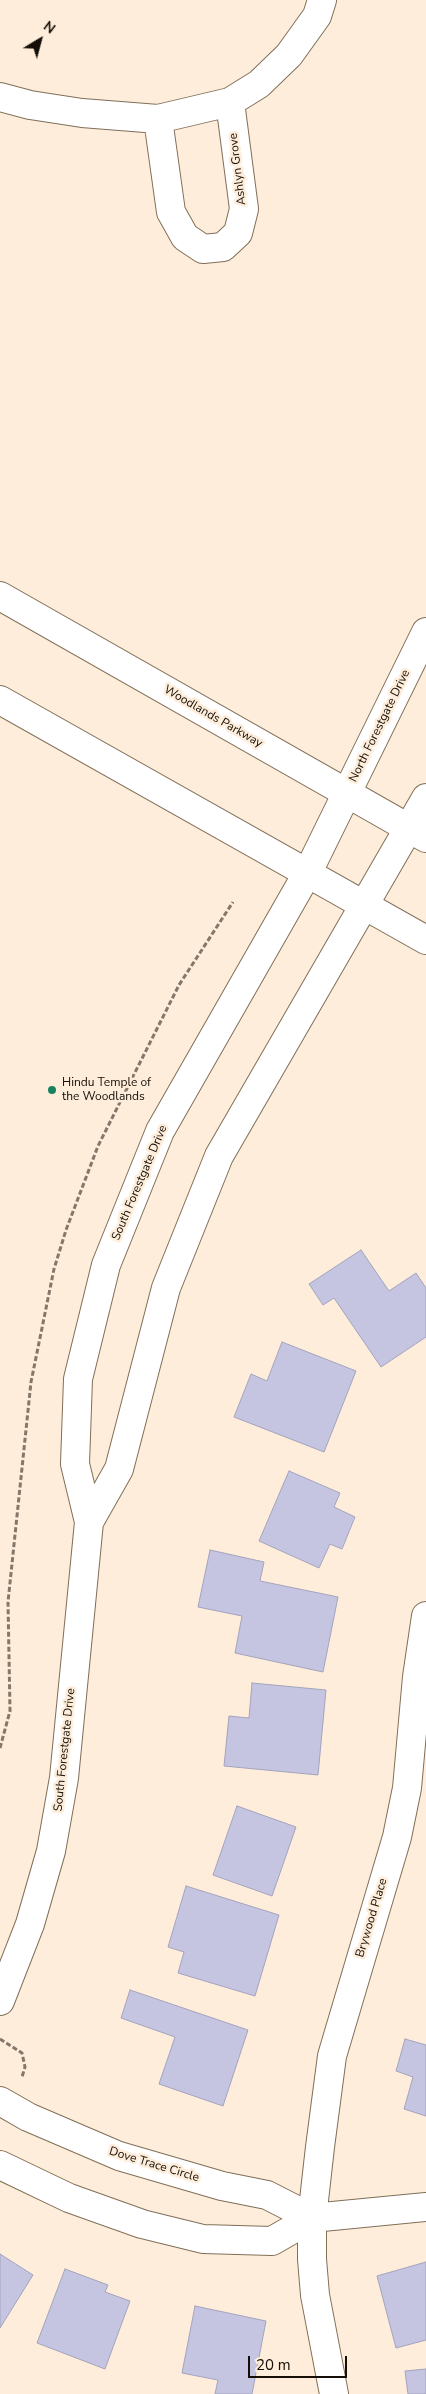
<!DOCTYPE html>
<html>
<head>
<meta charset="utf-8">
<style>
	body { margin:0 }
	#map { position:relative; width:426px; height:2394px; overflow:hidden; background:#feedda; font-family:"Nunito Sans",sans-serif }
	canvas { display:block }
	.north { position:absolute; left:15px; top:15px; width:50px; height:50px; -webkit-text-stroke:4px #feedda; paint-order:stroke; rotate:37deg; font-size:14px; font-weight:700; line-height:20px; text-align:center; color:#140e06 }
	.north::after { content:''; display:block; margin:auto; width:18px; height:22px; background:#140e06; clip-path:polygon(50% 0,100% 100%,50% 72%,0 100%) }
	.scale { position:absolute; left:248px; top:2356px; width:99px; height:22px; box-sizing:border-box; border:2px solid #140e06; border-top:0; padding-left:6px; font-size:15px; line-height:18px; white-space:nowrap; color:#140e06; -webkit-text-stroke:4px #feedda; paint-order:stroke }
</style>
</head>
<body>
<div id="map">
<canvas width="426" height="2394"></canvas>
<div class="north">N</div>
<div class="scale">20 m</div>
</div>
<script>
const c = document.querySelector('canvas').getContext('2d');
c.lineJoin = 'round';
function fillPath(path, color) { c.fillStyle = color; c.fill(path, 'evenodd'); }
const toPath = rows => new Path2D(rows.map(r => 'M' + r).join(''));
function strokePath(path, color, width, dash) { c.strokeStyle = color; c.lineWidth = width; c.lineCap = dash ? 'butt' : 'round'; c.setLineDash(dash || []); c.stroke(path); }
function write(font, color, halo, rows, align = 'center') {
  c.font = font + ' "Nunito Sans",sans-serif'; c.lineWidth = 5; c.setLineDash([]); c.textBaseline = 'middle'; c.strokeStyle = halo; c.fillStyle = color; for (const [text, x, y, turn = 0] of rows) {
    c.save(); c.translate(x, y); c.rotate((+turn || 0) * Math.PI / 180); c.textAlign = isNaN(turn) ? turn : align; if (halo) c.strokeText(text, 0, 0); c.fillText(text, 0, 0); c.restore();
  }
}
const building = toPath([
	[361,1250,389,1291,416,1273,426,1288,426,1337,381,1367,334,1298,323,1305,309,1284,361,1250],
	[282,1342,356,1371,324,1452,234,1417,251,1374,267,1381,282,1342],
	[289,1471,340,1493,334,1507,355,1517,342,1549,330,1544,319,1568,259,1541,289,1471],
	[210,1550,264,1562,260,1581,338,1597,323,1672,235,1653,242,1616,198,1607,210,1550],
	[252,1683,326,1690,318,1775,224,1766,229,1716,249,1718,252,1683],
	[237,1806,296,1827,272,1896,213,1875,237,1806],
	[186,1886,279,1915,255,1996,178,1973,184,1952,168,1947,186,1886],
	[130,1990,248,2030,223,2106,159,2084,175,2037,121,2018,130,1990],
	[405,2039,426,2045,426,2116,404,2109,413,2077,396,2071,405,2039],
	[0,2254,33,2275,0,2328,0,2254],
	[426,2262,426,2340,396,2348,377,2276,426,2262],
	[65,2269,108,2285,105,2292,130,2301,105,2369,37,2343,65,2269],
	[195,2306,266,2321,252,2394,215,2394,218,2380,182,2373,195,2306],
	[426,2369,426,2394,408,2394,405,2371,426,2369]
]);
const path = toPath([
	[0,1748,10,1711,8,1602,31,1382,54,1269,66,1230,98,1146,179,985,233,902],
	[0,2039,22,2053,25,2067,22,2077]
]);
const minor = toPath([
	[0,97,30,105,82,113,158,119,230,102,259,84,289,55,317,16,322,0],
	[158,119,171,212,185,237,203,249,223,247,238,233,244,209,230,102],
	[0,2101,28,2117,119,2156,222,2186,267,2195,312,2218],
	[0,2165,69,2198,142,2224,203,2239,272,2241,312,2218,426,2207],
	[334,2394,315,2295,312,2259,312,2218,320,2147,332,2056,397,1837,407,1788,417,1677,426,1616]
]);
const tertiary = toPath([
	[89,1522,119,1469,166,1288,219,1156,426,798],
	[0,2001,30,1924,51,1851,64,1778,89,1522,75,1464,78,1379,106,1265,160,1131,308,872,426,632]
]);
const primary = toPath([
	[0,596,426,838],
	[0,700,426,940]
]);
const markers = [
	[52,1090,5,"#18825d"]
];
const streetNames = [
	["Ashlyn Grove",238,169,-97],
	["Woodlands Parkway",213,717,30],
	["North Forestgate Drive",380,726,-64],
	["South Forestgate Drive",140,1183,-67],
	["South Forestgate Drive",65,1750,-84],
	["Brywood Place",372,1918,-73],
	["Dove Trace Circle",154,2165,17]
];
const poiNames = [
	["Hindu Temple of",62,1083],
	["the Woodlands",62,1097]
];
fillPath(building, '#c5c5e1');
strokePath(building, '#a3a3be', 1);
strokePath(minor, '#806f59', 30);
strokePath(tertiary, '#806f59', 30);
strokePath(primary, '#806f59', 30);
strokePath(path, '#83786b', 3, [5, 2.5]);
strokePath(minor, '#fff', 28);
strokePath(tertiary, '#fff', 28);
strokePath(primary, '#fff', 28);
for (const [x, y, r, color] of markers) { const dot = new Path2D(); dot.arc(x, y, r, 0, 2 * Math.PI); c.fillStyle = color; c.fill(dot); strokePath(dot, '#feedda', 2); }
write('12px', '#140e06', '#feedda', streetNames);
write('12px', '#140e06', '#feedda', poiNames, 'left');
</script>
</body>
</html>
